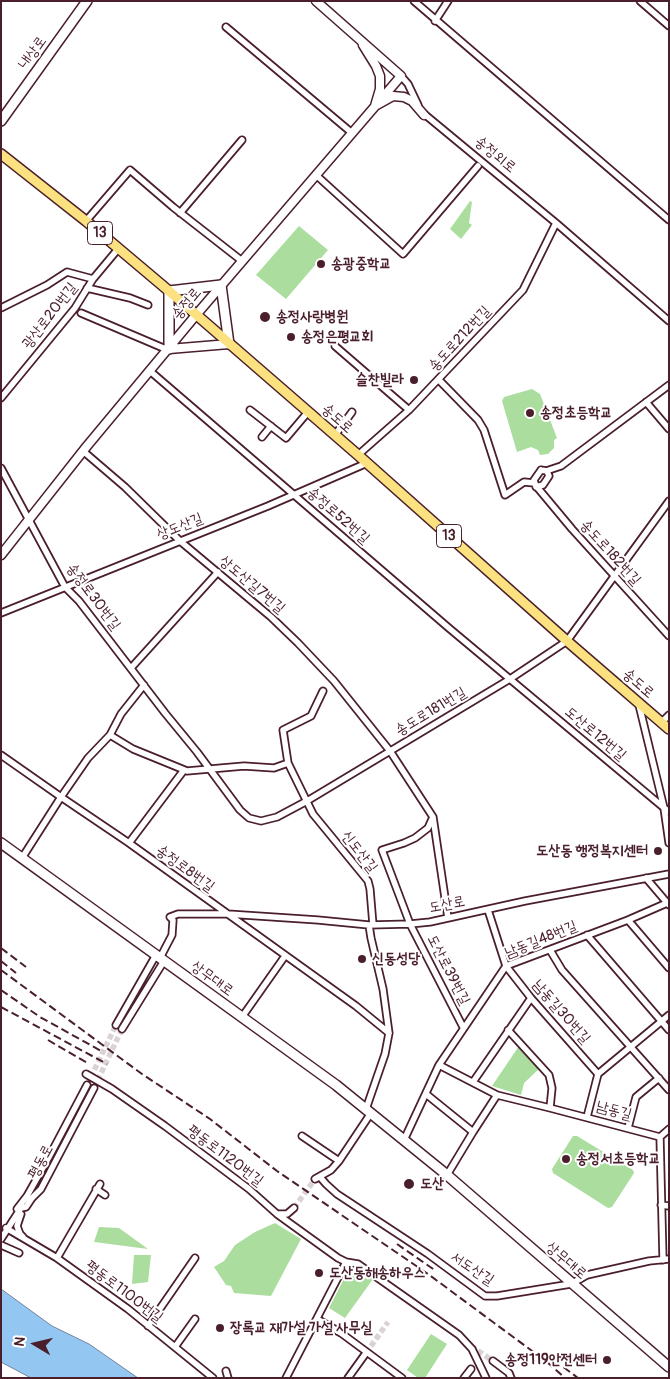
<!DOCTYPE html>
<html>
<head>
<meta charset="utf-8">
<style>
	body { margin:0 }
	#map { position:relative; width:670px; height:1379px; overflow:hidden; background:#fff; font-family:Pangolin,sans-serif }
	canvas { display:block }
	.frame { position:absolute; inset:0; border:2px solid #4a1f2b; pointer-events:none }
	.north { position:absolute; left:10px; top:1319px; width:50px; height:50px; -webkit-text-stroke:4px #fff; paint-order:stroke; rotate:279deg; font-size:14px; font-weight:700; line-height:20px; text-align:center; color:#4a1f2b }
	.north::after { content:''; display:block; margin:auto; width:18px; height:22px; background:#4a1f2b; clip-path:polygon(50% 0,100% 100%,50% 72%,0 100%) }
</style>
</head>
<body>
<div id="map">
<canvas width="670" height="1379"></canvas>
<div class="frame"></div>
<div class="north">N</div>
</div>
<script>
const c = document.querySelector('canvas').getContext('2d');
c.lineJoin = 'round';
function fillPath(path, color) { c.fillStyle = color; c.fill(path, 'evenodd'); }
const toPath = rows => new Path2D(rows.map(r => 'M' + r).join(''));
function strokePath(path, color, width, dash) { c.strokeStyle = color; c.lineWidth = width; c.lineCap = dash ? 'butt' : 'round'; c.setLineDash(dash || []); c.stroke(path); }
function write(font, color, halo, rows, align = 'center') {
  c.font = font + ' Pangolin,"Poor Story",sans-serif'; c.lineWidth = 4; c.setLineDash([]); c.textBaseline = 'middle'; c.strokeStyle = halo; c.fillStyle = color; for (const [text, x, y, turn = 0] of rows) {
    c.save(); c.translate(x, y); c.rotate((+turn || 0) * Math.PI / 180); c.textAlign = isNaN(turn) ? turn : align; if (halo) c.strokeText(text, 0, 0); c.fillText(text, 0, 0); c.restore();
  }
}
const green = toPath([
	[470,201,472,202,469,223,472,225,461,239,450,229],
	[299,226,328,250,286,299,256,275],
	[532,389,540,394,557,438,554,440,554,448,548,454,540,455,538,450,531,447,517,452,502,401,504,397],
	[519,1046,540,1068,524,1083,521,1095,492,1086],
	[573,1136,577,1136,633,1170,634,1173,612,1207,608,1208,553,1173,552,1169],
	[275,1223,301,1239,271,1296,234,1293,231,1286,226,1285,214,1267,224,1261,235,1245,255,1232],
	[99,1227,119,1228,148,1249,94,1242],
	[134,1255,151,1255,148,1282,132,1284],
	[355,1266,373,1279,345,1318,329,1308,350,1267],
	[431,1334,447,1344,425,1378,418,1378,407,1370]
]);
const water = toPath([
	[1,1289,52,1326,89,1344,138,1378,31,1378,1,1362,1,1289]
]);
const minorTunnel = toPath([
	[87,1085,116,1025],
	[94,1088,122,1029],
	[294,1208,315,1179],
	[471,1346,493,1361],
	[366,1353,388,1322]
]);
const minor = toPath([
	[414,1,669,220],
	[640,1,669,26],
	[435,21,448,1],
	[226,27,352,133],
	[401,76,408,84,418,105],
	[423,113,556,223,669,321],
	[316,175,403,254,478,166],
	[180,213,242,140],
	[86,221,130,170,173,207,242,261],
	[87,288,130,298,148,305],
	[1,308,47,285,67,272,93,279],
	[81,313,168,350],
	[335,346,409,410],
	[150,371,450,629,669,812],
	[439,380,478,420,484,430,505,495,524,482,534,483],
	[1,398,75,308,93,279,118,249],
	[646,402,669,429],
	[250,410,286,438,308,412],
	[335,435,352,412],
	[262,437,271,426],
	[83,451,125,487,180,541,271,617,298,643,334,681,390,751,433,817,448,918],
	[358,455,409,410,523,290,556,223],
	[1,468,65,587,79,601,165,713,197,752,240,810,249,818,261,821,277,817,307,801,510,679,567,641,669,501],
	[541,470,547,471,549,476,543,485,536,487,534,480,541,470],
	[546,471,561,466,669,385],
	[537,487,572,529,669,636],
	[1,613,268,506,367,463],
	[131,668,218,572],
	[323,691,311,716,283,730,288,763,313,814,368,881,370,889,373,925],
	[639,705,664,808,669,843],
	[661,723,669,715],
	[110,735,121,714,144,685],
	[1,755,61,797,88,758,110,735,133,749,187,771,244,766,274,768,288,763],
	[432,819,428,828,415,838,404,843,382,850,410,924,463,1027],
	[129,843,184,770],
	[22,858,61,797,129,843,356,1006,389,1033],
	[646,878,669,905],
	[488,910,506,966,531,998,598,1074,669,1015],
	[628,920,669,968],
	[587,935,669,1030],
	[550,950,562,970,669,1090],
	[160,958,172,935,173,920,170,917,178,914,228,914,318,920,369,925,410,924,430,922,525,901,669,874],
	[242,1017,285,956],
	[116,1025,156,955],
	[122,1029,164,961],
	[508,1030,549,1075,552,1088,550,1108],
	[439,1065,497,1095,550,1108,660,1137,669,1129],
	[86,1074,112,1089,165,1126,249,1189,277,1214,338,1258,346,1262,358,1264,459,1335,472,1349,486,1378],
	[473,1082,531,998],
	[426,1094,473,1132,447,1175],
	[366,1109,385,1054,389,1033,383,989,371,938,369,925],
	[587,1117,598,1074],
	[628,1128,636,1097,659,1078],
	[473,1132,497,1095],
	[302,1136,339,1161],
	[660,1137,663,1260],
	[404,1140,439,1065,506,966,628,920,667,903],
	[320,1177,326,1184,337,1194,428,1254,485,1296,497,1296,571,1284,587,1275,649,1261,669,1259],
	[315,1179,331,1170,339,1161,371,1113],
	[96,1189,105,1195],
	[661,1205,669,1206],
	[17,1209,27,1196,49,1157,87,1085],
	[21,1214,17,1226,20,1234,23,1237],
	[279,1214,287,1214,294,1208],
	[6,1228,57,1258,128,1309,213,1378],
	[1,1239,21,1208,26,1207,32,1198,41,1189,94,1088],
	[1,1245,19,1253],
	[57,1258,100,1184],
	[317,1319,341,1333,402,1378],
	[148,1326,195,1258],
	[175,1347,195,1319],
	[493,1361,509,1373,511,1378],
	[226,1371,228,1378],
	[286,1378,346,1262],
	[348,1378,366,1353],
	[464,1378,471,1369]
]);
const tertiary = toPath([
	[363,45,376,66,380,76,380,89,375,106,393,96,404,97,412,101,424,115],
	[169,349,229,344],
	[1,555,87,446,196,315,401,76,316,1]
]);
const secondary = toPath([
	[1,121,87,1],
	[169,349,169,291,221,285,229,344],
	[1,843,336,1085,447,1175,669,1367]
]);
const primary = toPath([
	[1,154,86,221,169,291,358,455,567,641,669,729]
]);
const rail = toPath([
	[1,948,26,967],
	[1,961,16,973],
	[1,970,142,1074,210,1119,277,1171,428,1274,547,1362,565,1378],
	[1,990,40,1017,103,1052],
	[1,1007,107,1064],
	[48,1040,89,1064],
	[397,1244,436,1271],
	[554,1360,578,1378]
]);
const markers = [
	[321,264,5,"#4a1f2b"],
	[265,317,6,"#4a1f2b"],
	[291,337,5,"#4a1f2b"],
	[414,380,5,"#4a1f2b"],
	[530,413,5,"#4a1f2b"],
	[658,851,5,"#4a1f2b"],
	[362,959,5,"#4a1f2b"],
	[566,1159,5,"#4a1f2b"],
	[409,1184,6,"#4a1f2b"],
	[319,1273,5,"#4a1f2b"],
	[220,1328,5,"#4a1f2b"],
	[607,1360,5,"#4a1f2b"]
];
const shields = [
	[100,233,25],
	[449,536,25]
];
const shieldNames = [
	["13",100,233],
	["13",449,536]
];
const streetNames = [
	["내상로",33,53,-54],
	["송정외로",495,155,39],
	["송정로",187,304,-50],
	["광산로20번길",50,316,-52],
	["송도로212번길",460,339,-47],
	["송도로",337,419,41],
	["송정로52번길",338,516,41],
	["상도산길",180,527,-22],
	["송도로182번길",610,553,48],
	["상도산길7번길",252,585,40],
	["송정로30번길",93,597,53],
	["송도로",638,684,41],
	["송도로181번길",431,712,-31],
	["도산로12번길",595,734,40],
	["신도산길",359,852,52],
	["송정로8번길",185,869,36],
	["도산로",447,905,-11],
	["남동길48번길",541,940,-22],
	["도산로39번길",448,970,63],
	["상무대로",212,979,36],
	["남동길30번길",561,1012,49],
	["남동길",614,1111,15],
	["평동로1120번길",225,1156,37],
	["평동로",41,1162,-62],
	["상무대로",566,1261,41],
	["서도산길",472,1269,33],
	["평동로1100번길",124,1292,37]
];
const poiNames = [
	["송광중학교",331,264],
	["송정사랑병원",276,317],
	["송정은평교회",301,337],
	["슬찬빌라",404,380,"right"],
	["송정초등학교",540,413],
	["도산동 행정복지센터",648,851,"right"],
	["신동성당",372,959],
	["송정서초등학교",576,1159],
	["도산",420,1184],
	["도산동해송하우스",329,1273],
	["장록교 재가설 가설 사무실",230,1328],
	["송정119안전센터",597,1360,"right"]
];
fillPath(green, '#abdd9e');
fillPath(water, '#93c6f0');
strokePath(water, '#7683a1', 1);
strokePath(minorTunnel, '#dbd2d5', 5.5, [5.5, 3]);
strokePath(minor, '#4a1f2b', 9);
strokePath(tertiary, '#4a1f2b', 11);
strokePath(secondary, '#4a1f2b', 12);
strokePath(primary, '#4a1f2b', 12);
strokePath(minor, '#fff', 5.5);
strokePath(tertiary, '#fff', 8);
strokePath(secondary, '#fff', 9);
strokePath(primary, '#fbe180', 9);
strokePath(rail, '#4a1f2b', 2, [8, 4]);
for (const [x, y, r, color] of markers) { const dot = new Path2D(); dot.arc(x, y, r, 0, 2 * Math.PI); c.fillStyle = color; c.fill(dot); strokePath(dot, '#fff', 2); }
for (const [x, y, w] of shields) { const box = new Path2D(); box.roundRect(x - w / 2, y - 11.5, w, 23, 4); c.fillStyle = '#fff'; c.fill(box); strokePath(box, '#4a1f2b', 1); }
write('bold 14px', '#4a1f2b', null, shieldNames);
write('15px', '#4a1f2b', '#fff', streetNames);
write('bold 15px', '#4a1f2b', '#fff', poiNames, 'left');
</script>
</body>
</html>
